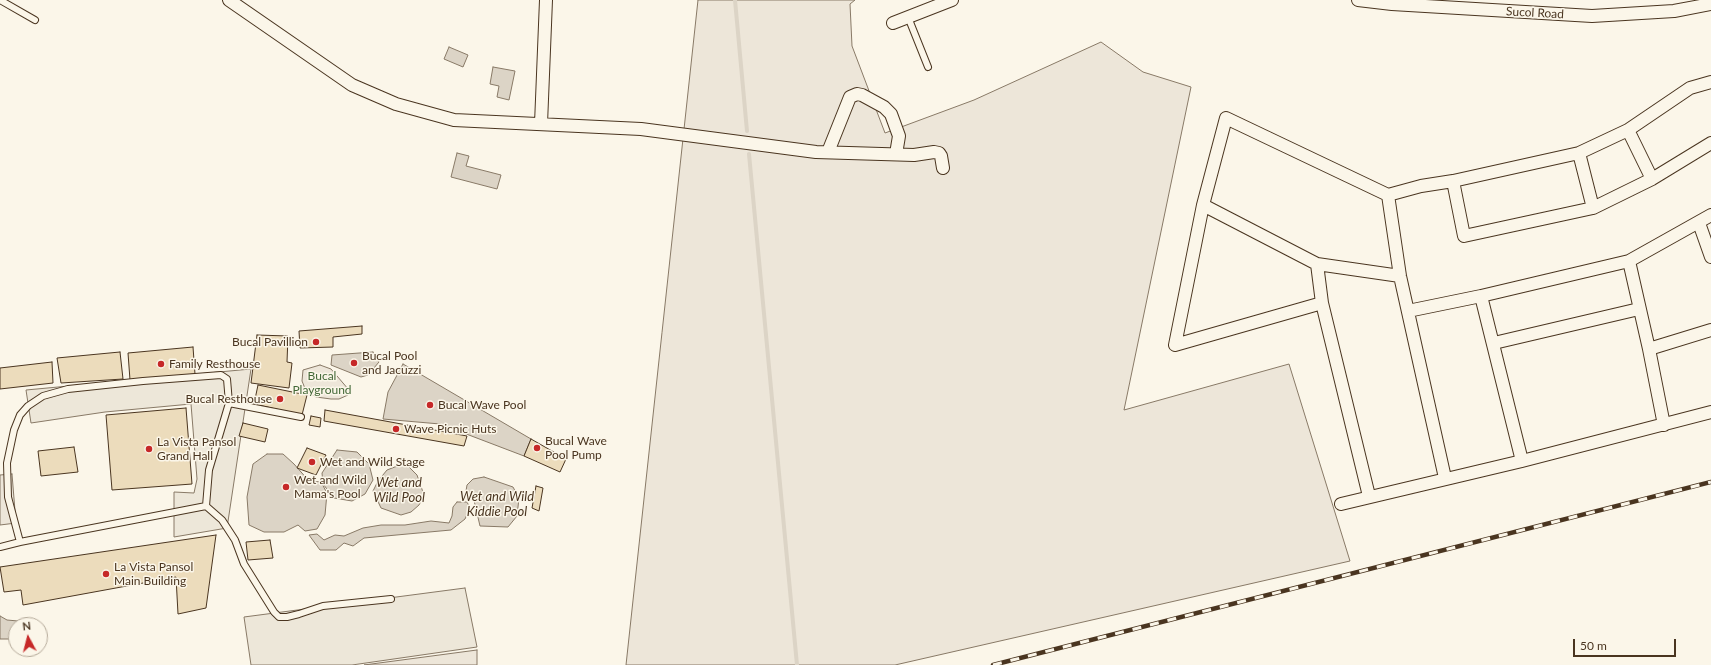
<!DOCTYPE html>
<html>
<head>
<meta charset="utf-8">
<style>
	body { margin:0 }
	#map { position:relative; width:1711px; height:665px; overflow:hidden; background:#fbf6e9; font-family:Lato,sans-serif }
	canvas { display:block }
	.north { position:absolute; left:8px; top:617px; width:40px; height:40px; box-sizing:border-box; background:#fbf6e9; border:1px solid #b4a999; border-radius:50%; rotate:353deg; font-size:11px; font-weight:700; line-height:16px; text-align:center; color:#4a3520 }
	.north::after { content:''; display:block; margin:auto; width:14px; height:18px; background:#c62828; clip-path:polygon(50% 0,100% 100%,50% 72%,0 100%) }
	.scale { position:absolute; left:1573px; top:639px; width:103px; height:18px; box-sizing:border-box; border:2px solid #4a3520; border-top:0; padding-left:5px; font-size:12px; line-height:14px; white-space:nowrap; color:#4a3520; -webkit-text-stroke:3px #fbf6e9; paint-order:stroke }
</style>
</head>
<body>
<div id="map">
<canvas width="1711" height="665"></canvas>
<div class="north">N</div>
<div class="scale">50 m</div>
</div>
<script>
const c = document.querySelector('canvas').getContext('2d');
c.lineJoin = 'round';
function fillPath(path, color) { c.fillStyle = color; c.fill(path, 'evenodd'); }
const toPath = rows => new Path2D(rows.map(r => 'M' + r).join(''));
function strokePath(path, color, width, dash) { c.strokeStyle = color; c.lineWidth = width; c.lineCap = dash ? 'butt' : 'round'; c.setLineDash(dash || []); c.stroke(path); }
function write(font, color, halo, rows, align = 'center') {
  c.font = font + ' Lato,sans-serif'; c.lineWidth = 3; c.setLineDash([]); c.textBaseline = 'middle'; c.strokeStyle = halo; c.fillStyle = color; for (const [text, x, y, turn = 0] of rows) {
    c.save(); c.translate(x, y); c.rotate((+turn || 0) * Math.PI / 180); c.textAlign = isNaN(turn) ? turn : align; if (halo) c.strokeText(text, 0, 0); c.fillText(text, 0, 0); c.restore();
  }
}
const green = toPath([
	[698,0,855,0,850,4,852,46,885,133,974,100,1101,42,1143,72,1191,87,1124,410,1289,364,1350,561,895,665,626,665,698,0],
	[320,365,331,369,349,390,348,395,339,399,331,399,316,397,306,391,302,381,303,370,320,365],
	[12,474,16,523,0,525,0,475,12,474],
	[477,650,477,665,364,665,477,650]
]);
const parking = toPath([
	[251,369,227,528,174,537,174,492,194,493,197,479,191,404,105,412,31,423,26,390,251,369],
	[465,588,477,647,352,665,251,665,244,617,465,588]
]);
const water = toPath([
	[449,47,468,55,463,67,444,59,449,47],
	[493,67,515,71,509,100,497,97,499,86,490,84,493,67],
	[457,153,469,156,466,166,501,175,497,189,451,177,457,153],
	[373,352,379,362,368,375,361,377,331,365,332,355,373,352],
	[403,364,531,439,524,456,440,424,383,419,388,392,403,364],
	[337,450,357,452,369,464,373,480,365,494,352,501,334,498,323,484,322,473,337,450],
	[267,454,283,454,294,464,309,481,321,482,327,493,325,515,317,529,305,531,298,525,284,532,264,532,249,525,247,497,253,464,267,454],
	[400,465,408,466,417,475,424,495,419,505,411,512,401,515,381,508,373,491,378,481,387,470,400,465],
	[484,477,513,487,519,498,517,516,508,527,480,526,473,496,466,491,467,485,473,479,484,477],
	[457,502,467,502,470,508,465,519,451,530,364,538,353,546,344,543,336,550,320,550,309,535,317,534,324,540,335,535,344,536,363,528,381,525,405,525,431,521,449,523,452,516,453,507,457,502],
	[0,616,7,620,18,621,19,625,16,625,16,636,9,639,0,639,0,616]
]);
const stream = toPath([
	[735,0,747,131],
	[749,154,797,665]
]);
const building = toPath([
	[362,326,362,334,333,337,333,347,300,348,299,331,362,326],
	[257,335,288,336,287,362,292,363,289,388,251,383,257,335],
	[193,347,195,374,130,380,128,353,193,347],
	[120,352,123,379,61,383,57,358,120,352],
	[52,362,53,383,0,389,0,368,52,362],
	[258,385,307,395,302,415,254,404,258,385],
	[186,408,192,484,112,490,106,415,186,408],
	[325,410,467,436,464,446,324,421,325,410],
	[311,416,321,418,320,427,309,425,311,416],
	[243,423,268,429,265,442,239,436,243,423],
	[531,439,566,459,560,472,524,456,531,439],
	[74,447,78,472,41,476,38,451,74,447],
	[307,448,326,455,316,475,297,468,307,448],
	[536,486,543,488,539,511,532,508,536,486],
	[216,535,206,608,178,614,176,577,23,605,21,590,4,592,0,567,216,535],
	[270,540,273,558,248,560,246,542,270,540]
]);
const lane = toPath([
	[0,0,35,20],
	[908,17,928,67],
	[229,403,301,417],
	[206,506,222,520,235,540,244,564,274,612,279,617,287,617,299,614,323,606,391,599],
	[0,547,20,542,8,497,7,463,14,430,20,415,28,406,43,396,68,389,143,381,221,375,227,379,229,403,209,470,206,506,20,542]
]);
const street = toPath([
	[229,0,352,85,396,104,454,120,641,129,816,152,914,155,934,152,939,153,941,156,943,168],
	[1358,0,1392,4,1592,16,1674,11,1711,4],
	[893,23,952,0],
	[541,124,546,0],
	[1628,130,1652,179],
	[828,152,850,97,857,94,862,95,884,107,891,114,899,136,896,154],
	[1579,153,1593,208],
	[1453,181,1464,236,1593,208,1652,179,1711,143],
	[1388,195,1400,276,1445,478],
	[1203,205,1317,264,1400,276],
	[1699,223,1711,257],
	[1629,261,1649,349,1664,425],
	[1317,264,1322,303,1369,496],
	[1481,296,1522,461],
	[1322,303,1175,345,1203,205,1226,118,1388,195,1421,186,1453,181,1579,153,1628,130,1690,88,1711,82],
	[1408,311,1481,296,1629,261,1711,215],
	[1494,343,1639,309],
	[1649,349,1711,330],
	[1341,504,1522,461,1711,412]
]);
const rail = toPath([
	[993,665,1711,482]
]);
const markers = [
	[316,342,4,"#c62828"],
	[354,363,4,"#c62828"],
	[161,364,4,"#c62828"],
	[280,399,4,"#c62828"],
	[430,405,4,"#c62828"],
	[396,429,4,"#c62828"],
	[537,448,4,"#c62828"],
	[149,449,4,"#c62828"],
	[312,462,4,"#c62828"],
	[286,487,4,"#c62828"],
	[106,574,4,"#c62828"]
];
const streetNames = [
	["Sucol Road",1535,13,3]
];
const poiNames = [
	["Bucal Pavillion",308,342,"right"],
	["Bucal Pool",362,356],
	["and Jacuzzi",362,370],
	["Family Resthouse",169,364],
	["Bucal Resthouse",272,399,"right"],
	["Bucal Wave Pool",438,405],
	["Wave Picnic Huts",404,429],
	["Bucal Wave",545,441],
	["Pool Pump",545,455],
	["La Vista Pansol",157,442],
	["Grand Hall",157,456],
	["Wet and Wild Stage",320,462],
	["Wet and Wild",294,480],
	["Mama's Pool",294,494],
	["La Vista Pansol",114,567],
	["Main Building",114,581]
];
const parkNames = [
	["Bucal",322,376],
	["Playground",322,390]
];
const waterNames = [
	["Wet and",399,483],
	["Wild Pool",399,498],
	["Wet and Wild",497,497],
	["Kiddie Pool",497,512]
];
fillPath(green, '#ede6d9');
strokePath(green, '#887966', 1);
fillPath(parking, '#ede7d9');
strokePath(parking, '#887966', 1);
fillPath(water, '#dcd4c6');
strokePath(water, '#887966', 1);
strokePath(stream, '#dcd4c6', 4);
fillPath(building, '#ecdcbc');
strokePath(building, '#4a3520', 1);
strokePath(lane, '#4a3520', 8);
strokePath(street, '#4a3520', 14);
strokePath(lane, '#fbf6e9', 6);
strokePath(street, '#fbf6e9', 12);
strokePath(rail, '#4a3520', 4.5);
strokePath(rail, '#fbf6e9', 3, [9]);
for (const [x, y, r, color] of markers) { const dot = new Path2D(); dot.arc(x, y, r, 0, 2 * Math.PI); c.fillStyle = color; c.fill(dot); strokePath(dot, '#fbf6e9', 1.5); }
write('12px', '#4a3520', '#fbf6e9', streetNames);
write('12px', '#4a3520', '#fbf6e9', poiNames, 'left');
write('12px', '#436837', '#fbf6e9', parkNames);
write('italic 13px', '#4a3520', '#fbf6e9', waterNames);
</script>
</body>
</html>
